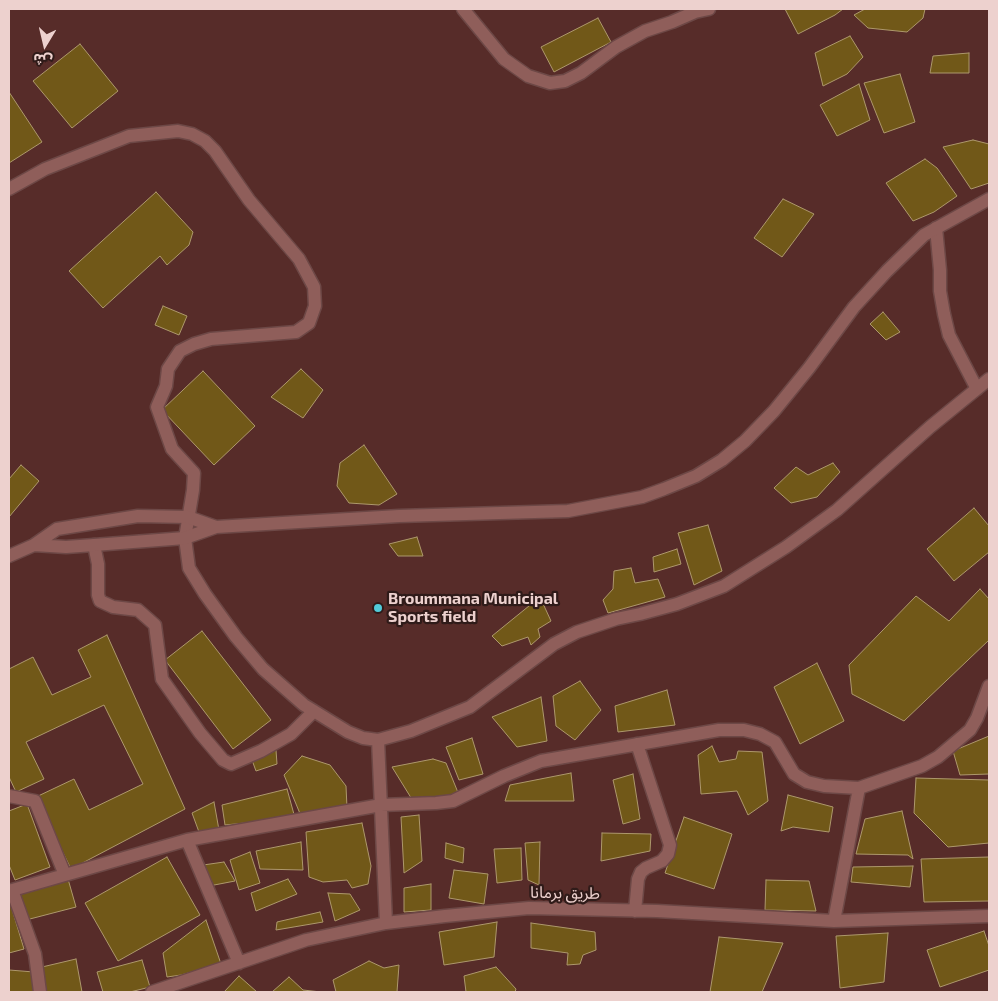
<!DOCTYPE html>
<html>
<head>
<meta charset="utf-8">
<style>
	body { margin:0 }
	#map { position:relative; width:998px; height:1001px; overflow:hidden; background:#572c29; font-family:"Exo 2","Noto Sans Arabic",sans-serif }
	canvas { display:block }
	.frame { position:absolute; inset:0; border:10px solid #edd1ce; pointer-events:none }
	.north { position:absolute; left:20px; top:20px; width:50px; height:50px; -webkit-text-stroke:4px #2f1b19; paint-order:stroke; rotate:189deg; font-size:14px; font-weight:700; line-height:20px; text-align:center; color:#edd1ce }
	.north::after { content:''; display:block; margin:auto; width:18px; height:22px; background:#edd1ce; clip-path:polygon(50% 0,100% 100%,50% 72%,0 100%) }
</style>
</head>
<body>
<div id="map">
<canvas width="998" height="1001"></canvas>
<div class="frame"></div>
<div class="north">ش</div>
</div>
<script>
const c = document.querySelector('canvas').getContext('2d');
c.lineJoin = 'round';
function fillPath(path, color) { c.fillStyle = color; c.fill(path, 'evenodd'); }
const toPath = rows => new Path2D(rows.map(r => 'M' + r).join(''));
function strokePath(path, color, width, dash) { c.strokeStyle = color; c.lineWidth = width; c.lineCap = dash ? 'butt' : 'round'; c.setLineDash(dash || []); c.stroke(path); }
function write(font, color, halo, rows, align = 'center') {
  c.font = font + ' "Exo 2","Noto Sans Arabic",sans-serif'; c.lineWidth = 4.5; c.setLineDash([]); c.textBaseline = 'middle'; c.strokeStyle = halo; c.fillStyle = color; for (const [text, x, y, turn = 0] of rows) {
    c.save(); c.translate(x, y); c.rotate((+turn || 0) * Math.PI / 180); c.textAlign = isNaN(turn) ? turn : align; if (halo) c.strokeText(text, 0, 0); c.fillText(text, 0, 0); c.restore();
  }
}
const building = toPath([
	[785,9,843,9,835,15,798,34,785,9],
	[865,9,925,9,923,18,907,32,868,28,854,15,865,9],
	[598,18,611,42,554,72,541,47,598,18],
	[850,36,863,57,847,74,823,86,815,53,850,36],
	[80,44,118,91,72,128,33,81,80,44],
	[969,53,969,73,930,73,933,56,969,53],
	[900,74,915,122,884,133,864,83,900,74],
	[859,84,870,120,837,136,820,105,859,84],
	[9,92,42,142,9,163,9,92],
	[973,140,989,144,989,183,971,189,943,147,973,140],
	[925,159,937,168,957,196,934,212,913,221,886,183,925,159],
	[156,192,193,232,189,245,167,265,160,256,103,308,69,271,156,192],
	[783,199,814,214,782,257,754,238,783,199],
	[163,306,187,316,179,335,155,325,163,306],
	[883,312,900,332,886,340,870,324,883,312],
	[301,369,323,390,303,418,271,397,301,369],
	[203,371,255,426,214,465,162,410,203,371],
	[364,445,397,494,379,505,349,503,337,486,340,463,364,445],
	[833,463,840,472,817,497,791,503,774,488,796,467,808,475,833,463],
	[21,465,39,481,9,517,9,479,21,465],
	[974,508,989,526,989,552,954,581,927,549,974,508],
	[708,525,722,571,694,585,678,533,708,525],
	[417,537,423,556,398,556,389,544,417,537],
	[677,549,681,564,654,572,653,557,677,549],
	[631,568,635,583,658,579,665,597,608,613,603,600,613,589,614,571,631,568],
	[980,589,989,599,989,640,904,721,852,694,849,665,916,596,949,621,980,589],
	[540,597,551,621,538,629,540,637,531,645,528,637,502,646,492,636,540,597],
	[202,631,271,720,233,749,165,660,202,631],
	[107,635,185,809,71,869,36,797,74,779,89,810,143,784,104,705,26,742,44,779,16,792,9,777,9,669,33,657,52,695,91,677,78,650,107,635],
	[817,663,844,721,800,744,774,687,817,663],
	[580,681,601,710,575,740,556,726,553,696,580,681],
	[667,690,675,725,618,732,615,706,667,690],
	[541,697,547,741,517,747,492,717,541,697],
	[989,736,989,774,960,775,953,751,989,736],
	[472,738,483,774,459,780,446,747,472,738],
	[712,746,719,762,736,759,738,751,762,752,768,801,748,815,737,791,701,794,698,755,712,746],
	[276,750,277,764,256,771,252,760,276,750],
	[302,756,330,765,346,786,347,808,301,816,284,775,302,756],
	[433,759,446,763,459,795,413,801,392,767,433,759],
	[571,773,574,801,505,801,510,785,571,773],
	[633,774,640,819,623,824,613,780,633,774],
	[916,778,989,780,989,843,948,847,914,813,916,778],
	[287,789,295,818,225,825,222,805,287,789],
	[788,795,833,807,829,832,793,827,781,831,788,795],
	[214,802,219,830,199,832,192,813,214,802],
	[27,804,50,867,15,880,9,865,9,811,27,804],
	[902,811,913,859,908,855,856,854,865,819,902,811],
	[419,815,422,861,404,873,401,817,419,815],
	[684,817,732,834,714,889,665,873,684,817],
	[362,823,371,866,368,884,352,888,347,880,323,882,309,877,306,832,362,823],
	[602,833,651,834,650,851,601,861,602,833],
	[301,842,303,870,260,869,256,851,301,842],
	[540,842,539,885,528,880,525,843,540,842],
	[446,843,464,848,463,863,445,858,446,843],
	[521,848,522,880,497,883,494,849,521,848],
	[250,852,260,883,239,890,230,860,250,852],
	[167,857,200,915,118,961,85,903,167,857],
	[989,857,989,901,924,902,921,859,989,857],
	[224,862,235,881,209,886,203,865,224,862],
	[913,866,910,887,851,882,853,867,913,866],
	[454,870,488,874,484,904,449,898,454,870],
	[68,879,76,907,26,920,19,893,68,879],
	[288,879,297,894,256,911,251,893,288,879],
	[766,880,809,881,816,911,765,910,766,880],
	[431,884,431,910,404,912,404,888,431,884],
	[328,893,350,894,360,910,335,921,328,893],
	[9,899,24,949,9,953,9,899],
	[320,912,323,922,276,930,277,922,320,912],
	[206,920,221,964,181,975,167,977,163,953,206,920],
	[497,922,494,957,444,965,439,932,497,922],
	[531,923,595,932,596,950,583,955,580,964,567,965,568,953,531,948,531,923],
	[984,931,989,946,989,970,940,987,927,950,984,931],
	[888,933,884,982,840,988,836,936,888,933],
	[719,937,783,943,762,992,710,992,719,937],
	[76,959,82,992,42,992,42,967,76,959],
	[142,960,150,987,130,992,103,992,97,972,142,960],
	[369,961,384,968,399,965,397,992,336,992,333,980,369,961],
	[496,967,516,989,515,992,466,992,464,976,496,967],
	[9,970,34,972,35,992,9,992,9,970],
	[239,976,257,992,224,992,239,976],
	[289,977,303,990,321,992,272,992,289,977]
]);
const minor = toPath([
	[463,9,504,59,528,76,550,83,565,81,581,73,616,47,645,31,672,22,695,12,709,9],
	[9,189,45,169,129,136,178,131,192,134,205,141,215,151,249,200,299,259,314,287,315,306,309,323,296,332,211,339,194,344,180,351,168,369,166,386,157,407,172,449,194,473,193,490,185,538,189,568,205,594,236,637,263,669,304,705,348,732,363,738,378,740,411,731,470,707,554,644,577,632,616,619,640,614,677,604,724,586,786,547,837,510,930,427,989,379],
	[936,228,940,270,940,291,944,314,949,335,977,389],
	[94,545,98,564,98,595,100,601,113,607,138,610,155,625,162,679,200,733,223,760,231,764,261,751,291,734,314,711],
	[378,740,386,923],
	[9,796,35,801,65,875],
	[187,840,239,963],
	[12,890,35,954,40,992],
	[9,891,187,840,381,805,436,803,453,801,504,776,541,761,719,730,744,730,760,734,775,742,794,774,807,782,824,786,859,788,922,766,938,757,970,730,977,718,989,686],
	[635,911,638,879,641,872,646,868,662,861,668,854,670,845,637,744],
	[834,921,859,788],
	[152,992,306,940,386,923,445,916,529,908,657,911,834,921,989,916]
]);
const secondary = toPath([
	[34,545,66,547,94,545,185,538,216,527,399,516,568,511,642,497,664,489,696,476,722,460,745,441,774,411,809,368,854,307,887,271,924,235,989,199],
	[9,556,34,545,57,529,138,516,188,517,216,527]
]);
const markers = [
	[378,608,5,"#52cbd9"]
];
const poiNames = [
	["Broummana Municipal",388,599],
	["Sports field",388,617]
];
const streetNames = [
	["طريق برمانا",565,893,1]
];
fillPath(building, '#715818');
strokePath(building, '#ad986c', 1);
strokePath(minor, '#6d4846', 15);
strokePath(secondary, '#6d4846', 15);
strokePath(minor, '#8f5e5a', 12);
strokePath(secondary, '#8f5e5a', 12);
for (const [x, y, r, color] of markers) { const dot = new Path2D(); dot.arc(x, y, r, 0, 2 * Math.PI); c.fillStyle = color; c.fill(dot); strokePath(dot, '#2f1b19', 2); }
write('bold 16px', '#edd1ce', '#2f1b19', poiNames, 'left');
write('16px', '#edd1ce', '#2f1b19', streetNames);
</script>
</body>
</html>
